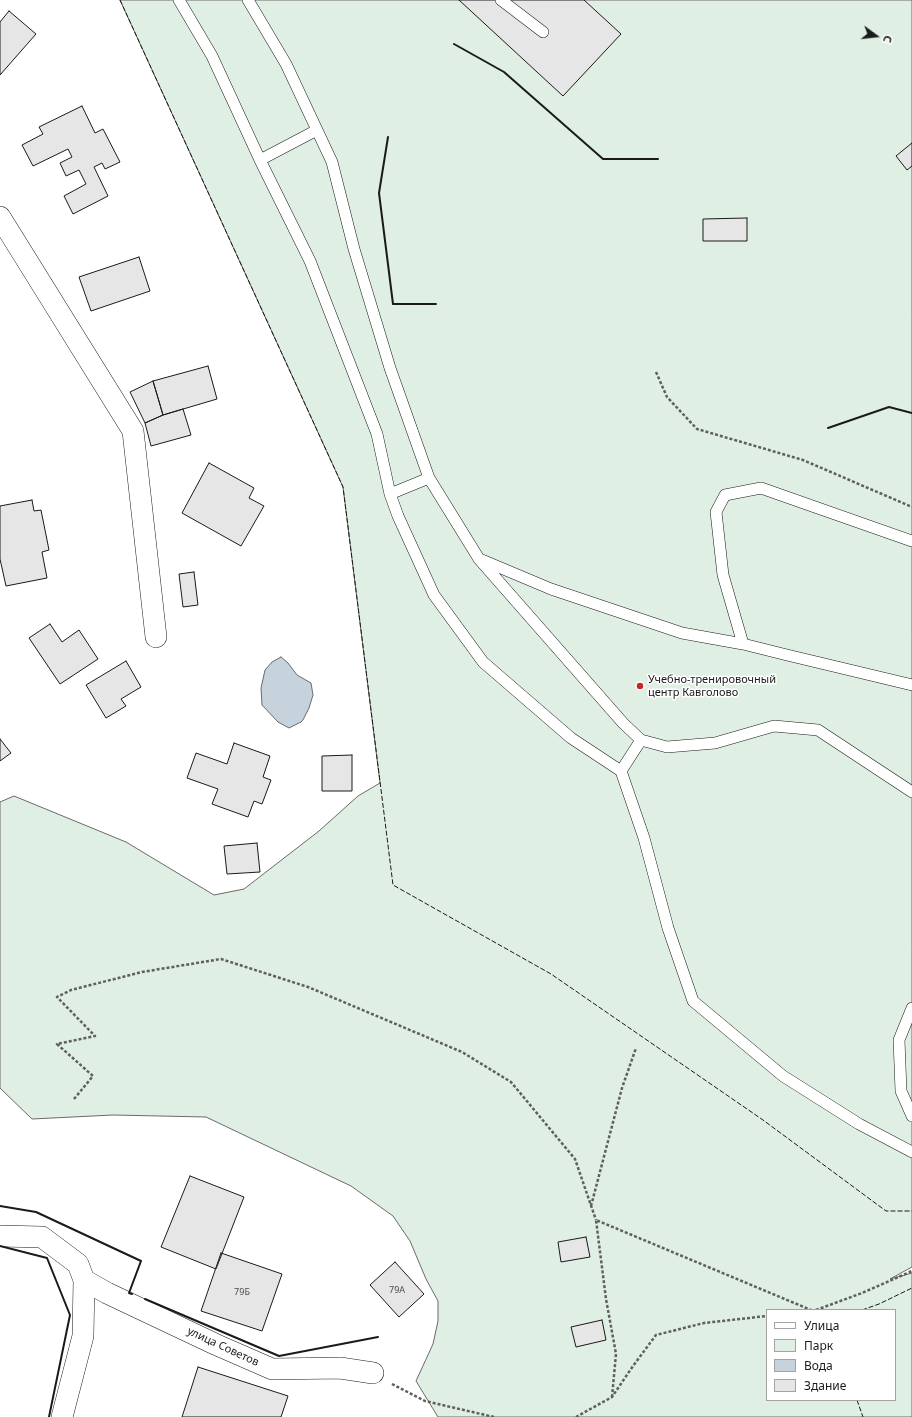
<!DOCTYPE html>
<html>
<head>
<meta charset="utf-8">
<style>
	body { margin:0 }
	#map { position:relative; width:912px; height:1417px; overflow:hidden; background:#fff; font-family:"Noto Sans",sans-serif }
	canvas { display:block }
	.legend { position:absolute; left:766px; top:1309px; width:130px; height:92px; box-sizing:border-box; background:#fff; border:1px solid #a3a3a3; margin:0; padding:5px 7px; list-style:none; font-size:12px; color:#1a1a1a }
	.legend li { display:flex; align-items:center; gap:8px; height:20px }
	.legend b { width:20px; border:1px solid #a3a3a3 }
	.north { position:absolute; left:856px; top:16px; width:40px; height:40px; -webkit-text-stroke:3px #fff; paint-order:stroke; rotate:105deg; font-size:11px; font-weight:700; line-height:16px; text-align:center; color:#1a1a1a }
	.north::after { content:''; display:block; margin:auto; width:14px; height:18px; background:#1a1a1a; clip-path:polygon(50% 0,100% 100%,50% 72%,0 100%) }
</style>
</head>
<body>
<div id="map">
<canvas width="912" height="1417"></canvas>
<ul class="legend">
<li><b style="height:5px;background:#fff"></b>Улица</li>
<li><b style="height:11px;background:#e0efe3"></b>Парк</li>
<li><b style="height:11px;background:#c6d2dc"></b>Вода</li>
<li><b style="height:11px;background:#e6e6e6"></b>Здание</li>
</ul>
<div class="north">С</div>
</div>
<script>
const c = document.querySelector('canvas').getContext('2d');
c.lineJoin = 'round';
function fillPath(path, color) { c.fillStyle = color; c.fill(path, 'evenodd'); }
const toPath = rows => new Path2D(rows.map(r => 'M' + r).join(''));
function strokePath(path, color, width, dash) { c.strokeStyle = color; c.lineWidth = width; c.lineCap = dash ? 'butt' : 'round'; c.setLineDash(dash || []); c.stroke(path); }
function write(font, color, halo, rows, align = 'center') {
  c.font = font + ' "Noto Sans",sans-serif'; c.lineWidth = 3; c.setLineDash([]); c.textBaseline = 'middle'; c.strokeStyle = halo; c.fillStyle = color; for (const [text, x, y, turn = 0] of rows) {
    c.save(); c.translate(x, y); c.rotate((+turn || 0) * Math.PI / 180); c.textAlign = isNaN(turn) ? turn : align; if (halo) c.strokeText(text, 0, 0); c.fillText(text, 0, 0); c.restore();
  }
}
const green = toPath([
	[120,0,912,0,912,1267,890,1279,912,1273,912,1417,438,1417,416,1381,433,1344,438,1321,438,1301,426,1279,410,1241,393,1216,351,1186,206,1117,113,1115,32,1119,0,1088,0,802,14,796,126,842,214,895,244,889,319,831,358,796,380,783,343,487,120,0],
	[767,1310,895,1310,895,1400,767,1400,767,1310]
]);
const water = toPath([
	[281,657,288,663,297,675,311,683,313,695,309,708,303,720,301,722,289,728,278,722,262,705,261,688,265,670,272,662,281,657]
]);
const building = toPath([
	[459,0,584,0,621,34,563,96,459,0],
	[9,11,36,34,0,75,0,22,9,11],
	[82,106,95,133,103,129,120,162,105,169,102,163,94,167,108,196,73,214,64,196,86,184,79,170,66,176,60,163,72,157,68,149,33,166,22,145,43,134,39,127,82,106],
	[912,143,912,166,907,170,896,156,912,143],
	[747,218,747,241,703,241,703,219,747,218],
	[139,257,150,291,91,311,79,277,139,257],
	[208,366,217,399,163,415,153,381,208,366],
	[153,381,163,415,145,423,130,392,153,381],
	[183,409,191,435,151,446,145,423,163,415,183,409],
	[209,463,254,488,249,498,264,506,241,546,182,513,209,463],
	[32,500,34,511,41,510,49,550,42,552,47,578,6,586,0,559,0,506,32,500],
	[194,572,198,605,183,607,179,574,194,572],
	[50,624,62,642,79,630,98,659,60,684,29,638,50,624],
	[126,661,141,687,121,699,126,706,106,718,86,685,126,661],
	[0,739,11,753,0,761,0,739],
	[234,743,270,756,263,777,271,780,262,804,254,801,248,817,212,804,218,789,187,778,196,753,227,764,234,743],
	[352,755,352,791,322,791,322,756,352,755],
	[257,843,260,872,227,874,224,846,257,843],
	[190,1176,244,1197,216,1269,161,1247,190,1176],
	[586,1237,590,1257,561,1262,558,1242,586,1237],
	[221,1253,282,1274,262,1331,201,1311,221,1253],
	[395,1262,424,1294,399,1317,370,1285,395,1262],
	[602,1320,606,1340,576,1347,571,1327,602,1320],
	[198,1367,288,1396,281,1417,182,1417,198,1367]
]);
const path = toPath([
	[656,372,667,397,697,429,803,460,912,507],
	[74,1099,93,1076,57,1044,95,1036,57,997,71,990,142,972,221,959,308,987,462,1052,511,1082,575,1159,596,1220],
	[591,1206,622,1088,636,1048],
	[816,1310,862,1293,912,1271],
	[392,1384,425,1401,494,1417],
	[612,1397,616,1354,606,1299,596,1220,811,1310],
	[576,1417,612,1397,633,1366,656,1335,704,1323,767,1316]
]);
const service = toPath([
	[179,0,212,56,260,160,310,261,377,434,390,494,398,516,434,595,483,662,571,738,621,771,644,838,668,928,693,1001,783,1076,859,1124,912,1152],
	[248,0,286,64,332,162,354,249,390,368,429,478,479,559,623,723,641,740,667,747,715,743,774,726,818,730,912,792],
	[501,0,543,32],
	[260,160,317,130],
	[390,494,429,478],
	[912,541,761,488,725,495,716,512,723,575,743,644,787,655,912,685],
	[482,560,551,589,682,633,743,644],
	[621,771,641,740],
	[912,1008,899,1040,901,1091,912,1116]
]);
const minor = toPath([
	[0,217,133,431,156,637],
	[0,1236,42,1237,78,1264,84,1280,83,1336,62,1417],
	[84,1280,107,1293,217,1345,272,1369,340,1368,373,1373]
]);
const fence = toPath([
	[120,0,343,487,393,885,551,974,763,1120,886,1211,912,1211],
	[862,1310,879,1304,912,1288],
	[857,1400,863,1417]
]);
const wall = toPath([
	[454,44,504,72,603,159,658,159],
	[388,137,379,193,393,304,436,304],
	[828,428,889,407,912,413],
	[0,1206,36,1212,141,1261,129,1293,132,1294],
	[0,1246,47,1258,70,1315,49,1417],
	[145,1299,279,1356,378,1337]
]);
const markers = [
	[640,686,4,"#c62828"]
];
const numberNames = [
	["79А",397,1290],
	["79Б",242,1292]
];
const poiNames = [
	["Учебно-тренировочный",648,680],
	["центр Кавголово",648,693]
];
const streetNames = [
	["улица Советов",223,1347,25]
];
fillPath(green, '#e0efe3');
strokePath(green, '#6a6a6a', 1);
fillPath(water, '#c6d2dc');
strokePath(water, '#6a6a6a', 1);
fillPath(building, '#e6e6e6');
strokePath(building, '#1a1a1a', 1);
strokePath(service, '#1a1a1a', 12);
strokePath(minor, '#1a1a1a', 22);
strokePath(path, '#5f5f5f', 2.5, [3, 2]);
strokePath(service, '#fff', 11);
strokePath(minor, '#fff', 21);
strokePath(fence, '#1a1a1a', 1, [5, 2]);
strokePath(wall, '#1a1a1a', 2);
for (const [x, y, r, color] of markers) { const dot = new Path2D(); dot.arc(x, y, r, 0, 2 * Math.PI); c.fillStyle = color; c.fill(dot); strokePath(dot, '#fff', 1.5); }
write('9px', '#4d4d4d', null, numberNames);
write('11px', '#1a1a1a', '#fff', poiNames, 'left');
write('11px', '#1a1a1a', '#fff', streetNames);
</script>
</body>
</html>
